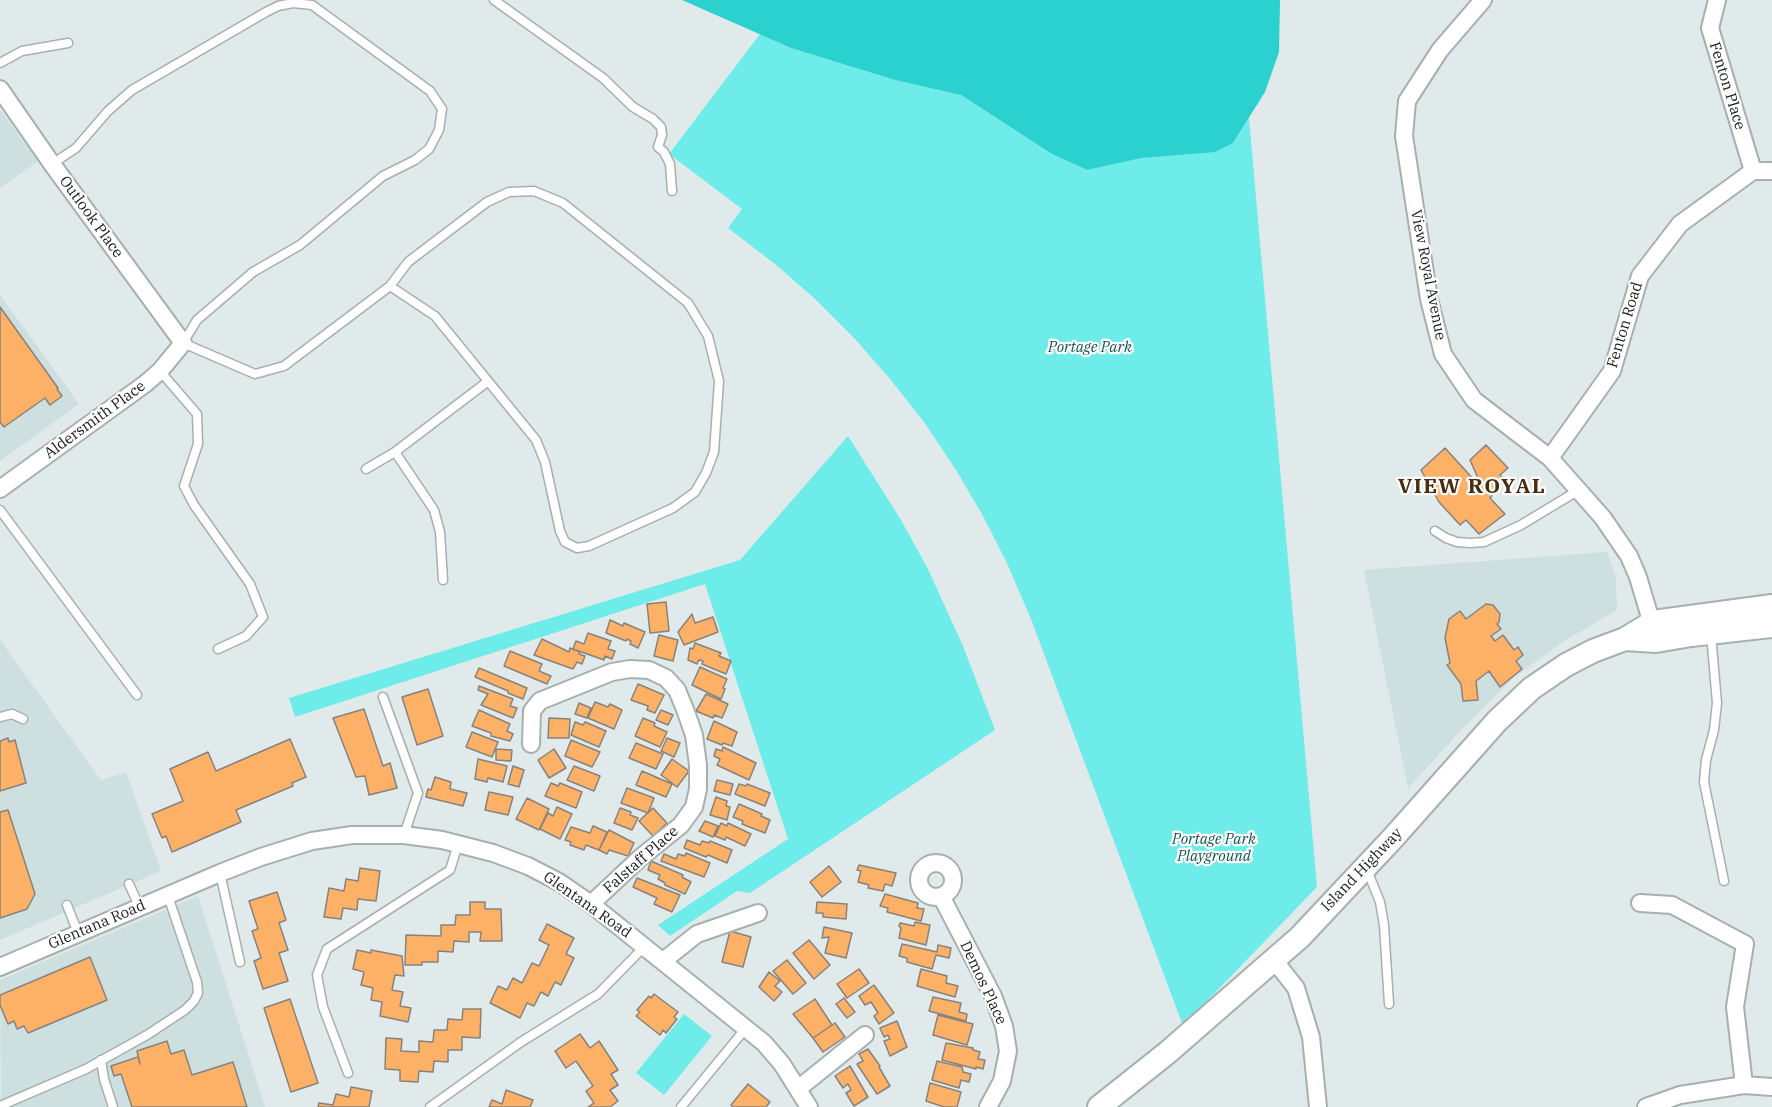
<!DOCTYPE html>
<html>
<head>
<meta charset="utf-8">
<style>
	body { margin:0 }
	canvas { display:block; background:#e1eaea }
</style>
</head>
<body>
<canvas width="1772" height="1107"></canvas>
<script>
const c = document.querySelector('canvas').getContext('2d');
c.lineJoin = 'round';
function fillPath(path, color) { c.fillStyle = color; c.fill(path, 'evenodd'); }
const toPath = rows => new Path2D(rows.map(r => 'M' + r).join(''));
function strokePath(path, color, width, dash) { c.strokeStyle = color; c.lineWidth = width; c.lineCap = dash ? 'butt' : 'round'; c.setLineDash(dash || []); c.stroke(path); }
function write(font, color, halo, rows, align = 'center') {
  c.font = font + ' "IBM Plex Serif",serif'; c.lineWidth = 4.5; c.setLineDash([]); c.textBaseline = 'middle'; c.strokeStyle = halo; c.fillStyle = color; for (const [text, x, y, turn = 0] of rows) {
    c.save(); c.translate(x, y); c.rotate((+turn || 0) * Math.PI / 180); c.textAlign = isNaN(turn) ? turn : align; if (halo) c.strokeText(text, 0, 0); c.fillText(text, 0, 0); c.restore();
  }
}
const built = toPath([
	[0,110,38,161,0,188],
	[0,295,79,404,0,461],
	[1607,552,1616,577,1617,610,1566,640,1512,679,1463,728,1408,788,1364,570],
	[0,640,101,780,126,772,161,871,0,940],
	[198,896,265,1107,1,1107,0,980]
]);
const green = toPath([
	[760,34,791,48,895,80,961,95,1052,154,1087,170,1142,158,1233,143,1249,118,1317,887,1183,1026,1031,619,1006,561,983,516,956,470,924,422,890,379,855,339,814,298,775,264,728,228,742,209,669,154],
	[848,436,901,520,927,567,963,646,995,730,750,893,737,891,670,936,658,925,788,839,705,584,295,717,289,698,740,560],
	[684,1014,712,1036,664,1095,636,1073]
]);
const water = toPath([
	[682,0,1280,0,1279,52,1265,92,1233,143,1215,152,1142,158,1087,170,1052,154,961,95,895,80,791,48]
]);
const building = toPath([
	[0,307,58,388,57,389,62,396,50,405,45,398,4,427,0,422,0,307],
	[1486,445,1508,468,1500,475,1504,480,1490,498,1505,514,1479,534,1466,520,1460,525,1439,502,1421,470,1445,448,1475,481,1478,478,1470,460,1486,445],
	[666,602,669,631,650,633,647,604,666,602],
	[1486,604,1493,605,1500,614,1499,622,1497,624,1501,629,1491,636,1495,641,1503,635,1514,650,1518,647,1523,655,1516,661,1522,669,1500,687,1489,671,1476,681,1478,700,1463,701,1461,684,1447,665,1450,663,1445,638,1449,619,1460,611,1466,619,1486,604],
	[692,614,695,623,713,617,718,632,684,645,678,632,692,614],
	[610,620,623,626,624,623,645,632,638,648,630,644,631,641,627,639,626,641,606,633,610,620],
	[588,633,611,641,608,649,615,651,612,659,605,656,604,660,573,649,576,641,584,644,588,633],
	[659,635,678,640,673,661,654,656,659,635],
	[542,639,569,652,570,648,580,652,579,654,585,656,582,664,577,662,573,669,534,655,542,639],
	[695,643,721,653,719,656,731,661,726,674,702,664,703,661,699,660,697,664,688,660,690,648,693,649,695,643],
	[510,651,542,664,539,671,551,676,547,684,504,666,510,651],
	[700,667,727,679,723,688,725,689,721,699,692,685,700,667],
	[479,668,527,688,523,699,508,693,508,691,475,677,479,668],
	[638,684,664,695,655,713,647,710,648,706,631,700,638,684],
	[479,686,513,699,510,706,517,708,513,718,481,705,488,694,478,690,479,686],
	[428,689,443,736,417,745,402,697,428,689],
	[706,694,728,704,722,718,714,715,713,718,696,711,706,694],
	[595,702,608,707,610,704,622,710,614,729,588,718,595,702],
	[579,703,591,708,587,718,575,714,579,703],
	[364,709,383,766,390,763,397,788,369,795,365,776,356,777,333,718,364,709],
	[479,710,510,724,507,731,513,734,510,741,491,736,491,733,472,726,479,710],
	[661,710,673,715,668,725,656,720,661,710],
	[549,718,570,719,569,738,548,738,549,718],
	[643,718,655,723,654,726,667,732,660,747,635,736,643,718],
	[714,721,737,732,732,746,723,743,722,745,707,739,714,721],
	[575,722,583,725,585,722,606,731,599,747,571,735,575,722],
	[472,732,498,742,492,757,466,747,472,732],
	[8,738,9,742,15,740,26,783,0,791,0,741,8,738],
	[667,738,680,743,674,757,661,751,667,738],
	[290,739,306,777,292,783,293,786,236,810,241,822,172,852,166,836,162,838,152,814,183,801,170,769,208,752,216,771,290,739],
	[571,740,600,752,592,767,565,756,571,740],
	[636,743,663,754,656,769,629,758,636,743],
	[723,747,756,763,749,780,717,765,720,759,714,756,716,749,722,751,723,747],
	[496,749,512,750,511,761,496,760,496,749],
	[554,749,566,768,549,778,538,760,554,749],
	[478,759,507,766,503,782,488,778,487,782,475,779,478,759],
	[672,759,689,771,677,787,661,775,672,759],
	[513,766,524,770,519,787,508,784,513,766],
	[574,766,600,776,594,791,567,780,574,766],
	[642,771,672,784,666,797,636,785,642,771],
	[435,777,451,782,450,789,467,793,463,806,426,797,428,789,431,790,435,777],
	[717,780,733,784,730,795,714,791,717,780],
	[551,783,558,786,560,783,582,792,576,808,545,796,551,783],
	[739,784,746,786,747,784,770,793,765,806,735,794,739,784],
	[627,788,654,798,648,813,621,803,627,788],
	[489,792,513,797,508,815,485,810,489,792],
	[716,797,727,801,726,806,730,807,727,820,710,815,716,797],
	[527,798,549,809,539,830,516,819,527,798],
	[739,804,762,814,761,816,770,820,765,833,742,824,743,821,733,817,739,804],
	[557,807,572,814,560,839,540,829,548,813,553,816,557,807],
	[620,808,631,812,630,815,638,818,632,830,614,823,620,808],
	[653,808,667,823,653,836,639,821,653,808],
	[8,810,35,894,27,909,0,918,0,812,8,810],
	[705,821,718,826,713,837,699,831,705,821],
	[721,823,727,826,728,823,751,834,745,846,726,837,725,840,715,836,721,823],
	[593,826,607,832,599,850,586,845,584,850,570,845,571,842,565,840,571,827,590,833,593,826],
	[609,830,634,843,628,856,609,850,607,854,599,850,609,830],
	[687,840,700,845,702,841,709,843,710,841,732,850,727,863,708,855,706,857,684,848,687,840],
	[686,853,710,863,704,877,661,861,664,854,676,859,678,854,685,856,686,853],
	[651,861,683,875,682,877,691,882,685,894,665,885,665,883,658,879,660,875,648,870,651,861],
	[859,865,896,873,892,886,885,884,883,891,868,888,869,885,858,882,861,871,857,870,859,865],
	[829,866,841,882,822,897,810,882,829,866],
	[360,868,380,871,376,901,358,899,357,910,343,908,341,919,324,917,329,888,344,891,346,879,358,881,360,868],
	[637,878,680,895,672,912,654,904,657,898,633,887,637,878],
	[277,892,286,920,279,923,288,950,279,953,288,981,263,989,254,961,261,958,252,931,258,929,249,901,277,892],
	[885,894,918,903,917,908,924,909,921,921,887,912,888,908,880,906,885,894],
	[470,902,485,902,485,909,501,909,502,941,480,941,481,932,469,932,469,942,454,941,453,952,438,951,438,962,422,962,422,965,405,965,406,935,441,936,441,925,455,925,456,915,470,915,470,902],
	[817,902,847,904,846,919,823,917,823,913,816,913,817,902],
	[915,922,930,925,926,945,899,938,901,928,899,926,900,923,914,926,915,922],
	[547,924,574,938,566,954,574,958,561,985,555,982,548,996,541,992,534,1006,527,1003,520,1018,490,1003,498,986,507,990,513,978,522,983,532,963,539,966,549,945,539,940,547,924],
	[824,927,852,933,846,958,825,953,829,937,822,938,824,927],
	[730,931,751,937,743,967,722,962,730,931],
	[809,940,830,965,814,979,793,953,809,940],
	[902,944,937,952,938,945,951,948,949,958,936,955,932,969,907,962,907,958,899,956,902,944],
	[357,950,371,953,371,950,402,956,404,976,395,975,392,990,403,992,400,1006,411,1008,408,1022,380,1016,382,1002,371,1000,373,988,361,985,364,972,353,969,357,950],
	[90,957,107,1000,28,1033,24,1026,17,1029,14,1021,8,1024,0,1005,0,995,90,957],
	[787,960,806,983,793,994,773,971,787,960],
	[859,969,869,983,847,998,837,984,859,969],
	[921,969,947,976,946,983,958,986,955,997,917,986,921,969],
	[769,972,780,981,775,986,782,992,774,1001,759,987,769,972],
	[874,985,894,1013,879,1024,874,1016,878,1013,871,1002,865,1005,859,996,874,985],
	[654,994,678,1012,674,1017,677,1019,666,1033,663,1030,660,1035,636,1016,640,1012,637,1010,649,996,651,998,654,994],
	[933,997,961,1003,959,1012,967,1014,966,1021,929,1011,933,997],
	[844,998,855,1012,847,1018,836,1004,844,998],
	[290,999,318,1083,291,1092,264,1008,290,999],
	[815,999,832,1025,813,1038,793,1014,815,999],
	[463,1009,481,1009,480,1038,462,1037,462,1050,448,1050,448,1062,434,1061,433,1072,419,1071,418,1082,400,1081,400,1070,385,1069,386,1038,402,1039,401,1051,419,1052,419,1041,433,1042,434,1030,447,1030,448,1019,462,1020,463,1009],
	[938,1015,973,1024,967,1045,933,1035,938,1015],
	[897,1021,907,1047,890,1056,884,1041,890,1039,888,1035,884,1037,880,1028,897,1021],
	[835,1023,845,1037,823,1052,813,1038,835,1023],
	[580,1034,590,1048,599,1041,618,1070,611,1074,618,1085,610,1090,618,1101,610,1107,588,1107,594,1103,586,1091,593,1086,576,1061,566,1068,555,1051,580,1034],
	[167,1041,171,1054,184,1050,192,1075,233,1062,247,1107,132,1107,121,1074,114,1076,111,1066,138,1057,140,1064,137,1051,167,1041],
	[946,1043,973,1048,973,1050,980,1052,978,1059,985,1060,983,1069,976,1067,976,1069,942,1060,946,1043],
	[868,1049,880,1066,879,1067,890,1086,877,1094,857,1064,863,1061,859,1054,868,1049],
	[937,1061,962,1067,963,1072,971,1074,969,1082,961,1080,959,1088,932,1080,937,1061],
	[850,1066,868,1097,854,1106,846,1093,851,1090,848,1084,843,1088,835,1076,850,1066],
	[930,1083,961,1092,957,1107,944,1107,926,1101,930,1083],
	[748,1084,770,1102,766,1107,733,1107,731,1105,748,1084],
	[351,1087,372,1091,369,1107,318,1107,319,1103,333,1105,336,1094,349,1097,351,1087],
	[506,1090,533,1100,530,1107,489,1107,492,1100,502,1104,506,1090]
]);
const lane = toPath([
	[494,0,603,78,633,107,653,119,661,127,662,135,658,147,664,152,670,164,672,191],
	[0,63,22,51,68,43],
	[52,164,76,148,108,111,132,90,266,12,278,6,293,3,312,5,430,91,442,109,439,130,429,149,415,160,383,176,300,245,253,272,197,320,183,343,255,374,284,366,390,286,408,262,487,202,509,192,534,191,563,203,688,303,708,336,719,381,714,452,706,473,695,492,673,508,589,546,577,548,565,542,560,531,545,462,536,440,435,316,390,286],
	[160,371,197,414,198,444,184,486,194,505,250,584,263,617,246,636,218,649],
	[395,452,434,510,440,532,443,580],
	[366,469,395,452,487,382],
	[0,510,137,695],
	[1435,531,1446,538,1457,542,1470,543,1484,542,1521,525,1579,490],
	[1711,634,1717,703,1714,730,1706,760,1704,782,1724,881],
	[383,697,418,793,404,835],
	[0,717,12,714,23,719],
	[1367,870,1380,902,1384,925,1389,1004],
	[220,873,240,962],
	[129,884,140,908],
	[67,905,78,933],
	[101,1060,104,1079,113,1107],
	[348,1073,323,1007,317,975,327,949,450,870,458,844],
	[0,1106,86,1069,147,1035,185,1010,194,1001,198,993,197,982,168,896],
	[430,1107,521,1042,598,994,645,946],
	[681,1107,746,1028]
]);
const street = toPath([
	[1483,0,1440,50,1407,101,1404,136,1429,299,1443,354,1474,400,1550,458,1603,518,1629,556,1638,577,1655,634],
	[1717,0,1710,28,1753,171],
	[0,89,52,164,183,343,160,371,145,384,0,489],
	[1550,458,1612,371,1640,276,1680,224,1753,171,1772,171],
	[531,744,532,711,540,701,612,672,630,669,649,670,666,678,677,690,686,712,694,735,698,765,698,789,694,807,681,825,640,858,591,904],
	'919 880a17 17 0 1 1 34 0a17 17 0 1 1-34 0Z',
	[941,896,993,996,1004,1026,1008,1051,1002,1081,988,1107],
	[1640,903,1672,905,1745,944,1735,1007,1744,1085],
	[1274,960,1296,988,1311,1037,1318,1107],
	[663,961,697,934,758,913],
	[0,967,220,873,261,857,312,841,352,835,404,835,442,840,493,853,528,866,559,882,591,904,764,1043,782,1064,809,1107],
	[799,1088,865,1035],
	[1646,1107,1680,1095,1744,1085,1772,1087]
]);
const secondary = toPath([
	[1625,639,1656,641,1691,635,1772,626],
	[1099,1107,1167,1053,1300,937,1393,838,1497,721,1532,688,1566,665,1593,651,1625,639,1653,622,1772,606]
]);
const streetNames = [
	["Fenton Place",1727,86,73],
	["Outlook Place",91,217,54],
	["View Royal Avenue",1428,275,79],
	["Fenton Road",1625,325,-73],
	["Aldersmith Place",95,420,-36],
	["Falstaff Place",641,860,-41],
	["Island Highway",1362,870,-46],
	["Glentana Road",587,905,35],
	["Glentana Road",97,925,-23],
	["Demos Place",983,983,65]
];
const parkNames = [
	["Portage Park",1090,348],
	["Portage Park",1214,840],
	["Playground",1214,857]
];
const districtNames = [
	["VIEW ROYAL",1472,487]
];
fillPath(built, '#cddfde');
fillPath(green, '#6eecea');
fillPath(water, '#2ad1cf');
fillPath(building, '#fcb166');
strokePath(building, '#87827e', 1.5);
strokePath(lane, '#a7afaf', 11);
strokePath(street, '#a7afaf', 20);
strokePath(secondary, '#a7afaf', 26);
strokePath(lane, '#fff', 8);
strokePath(street, '#fff', 16);
strokePath(secondary, '#fff', 22);
write('15px', '#191c1c', '#fff', streetNames);
write('italic 15px', '#135453', '#fff', parkNames);
c.letterSpacing = '1.5px';
write('bold 21px', '#482c0d', '#fff', districtNames);
c.letterSpacing = '0px';
</script>
</body>
</html>
